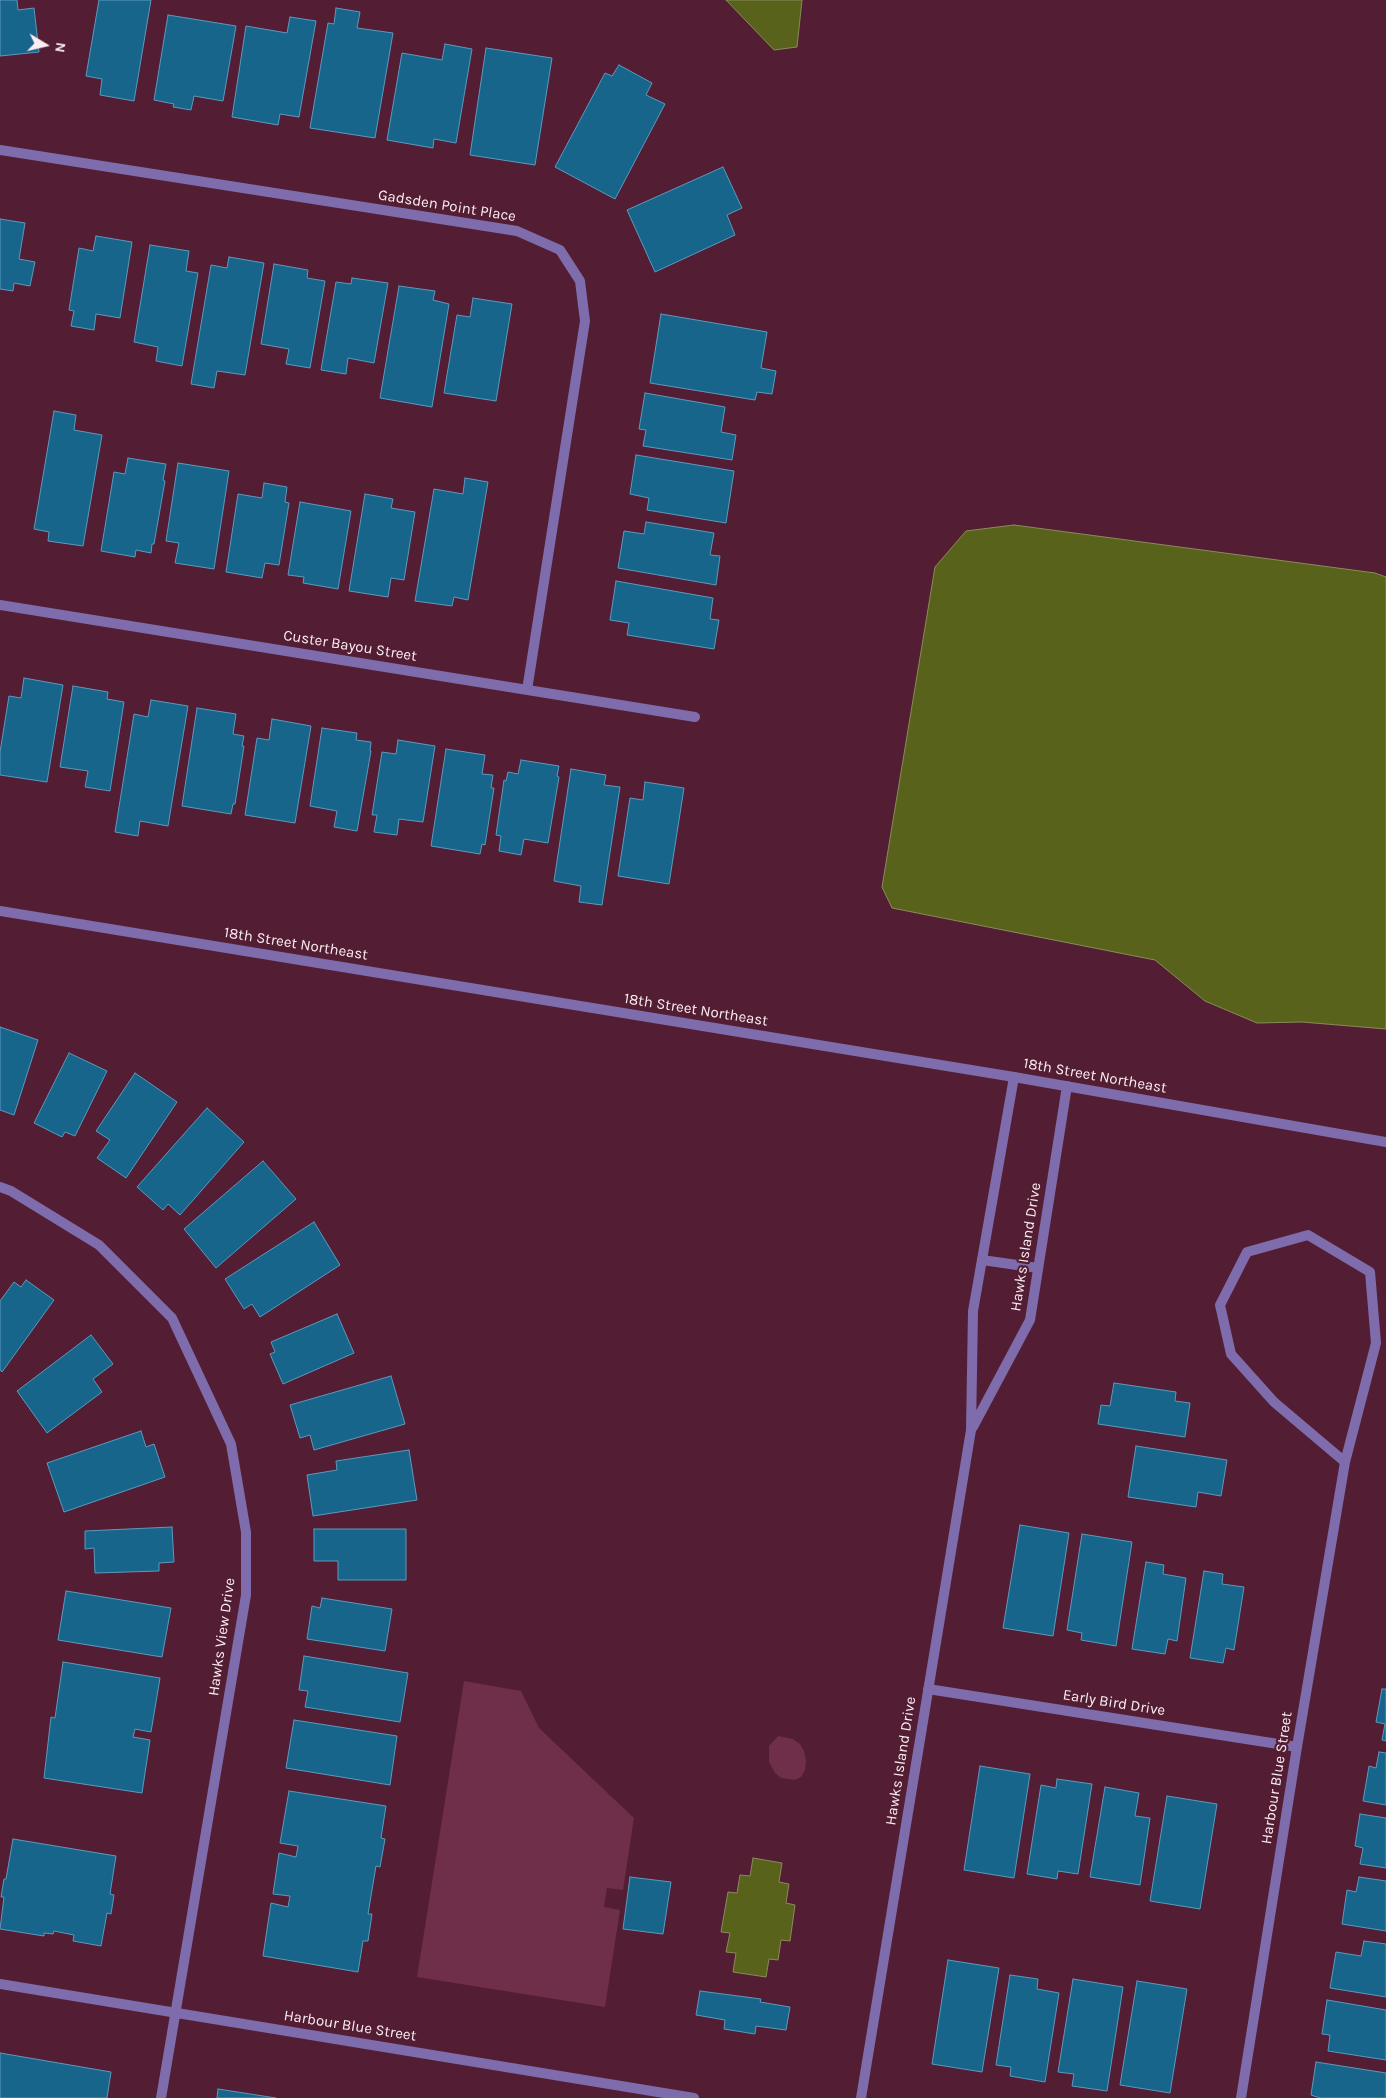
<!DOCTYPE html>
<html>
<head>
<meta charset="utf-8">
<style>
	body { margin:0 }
	#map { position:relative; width:1386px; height:2098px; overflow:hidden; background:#531e34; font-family:Karla,sans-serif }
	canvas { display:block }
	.north { position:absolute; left:20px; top:20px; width:50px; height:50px; -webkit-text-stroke:4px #531e34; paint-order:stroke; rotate:99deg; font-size:14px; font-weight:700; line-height:20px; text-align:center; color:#fbedf1 }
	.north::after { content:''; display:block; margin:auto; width:18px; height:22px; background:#fbedf1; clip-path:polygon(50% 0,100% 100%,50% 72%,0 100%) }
</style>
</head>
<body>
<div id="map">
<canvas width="1386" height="2098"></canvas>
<div class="north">N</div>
</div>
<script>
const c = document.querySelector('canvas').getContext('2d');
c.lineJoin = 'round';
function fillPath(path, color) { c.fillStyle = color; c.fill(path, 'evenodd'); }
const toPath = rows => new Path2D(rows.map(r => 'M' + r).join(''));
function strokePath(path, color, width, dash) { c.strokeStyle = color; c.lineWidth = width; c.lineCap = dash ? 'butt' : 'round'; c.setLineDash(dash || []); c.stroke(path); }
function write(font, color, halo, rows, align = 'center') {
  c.font = font + ' Karla,sans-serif'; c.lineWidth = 4.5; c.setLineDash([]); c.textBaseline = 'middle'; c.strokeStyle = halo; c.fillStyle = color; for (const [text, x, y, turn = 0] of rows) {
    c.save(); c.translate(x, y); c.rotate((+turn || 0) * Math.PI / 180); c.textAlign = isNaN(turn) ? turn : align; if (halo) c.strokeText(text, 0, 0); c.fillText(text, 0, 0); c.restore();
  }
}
const green = toPath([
	[464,1681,521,1691,539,1728,634,1818,623,1890,607,1888,604,1907,620,1910,605,2007,417,1977],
	[778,1736,793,1739,800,1744,804,1751,806,1761,805,1770,801,1777,795,1780,781,1778,775,1773,769,1762,769,1746]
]);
const water = toPath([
	[726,0,802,0,797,47,774,50,726,0],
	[1014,525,1375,573,1386,577,1386,1029,1302,1022,1257,1023,1205,1001,1155,960,892,908,882,887,935,567,966,531,1014,525],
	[753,1858,782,1863,779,1882,789,1884,786,1903,795,1905,790,1941,781,1940,778,1960,769,1959,766,1977,733,1972,736,1953,726,1952,730,1933,721,1932,728,1892,737,1893,740,1875,750,1876,753,1858]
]);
const building = toPath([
	[0,0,17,0,18,10,34,8,39,52,0,56,0,0],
	[99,0,151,0,134,101,100,95,102,79,86,76,99,0],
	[336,8,360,12,357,28,393,33,375,138,310,128,328,23,334,24,336,8],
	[168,15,236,26,223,101,194,96,191,110,173,107,174,104,154,100,168,15],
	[290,17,316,21,299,117,280,114,278,125,232,117,246,26,287,33,290,17],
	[445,44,472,49,456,143,434,139,433,148,387,140,402,53,442,60,445,44],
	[486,48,552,58,535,165,470,155,486,48],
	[619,65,652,83,646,95,665,104,615,199,555,167,605,73,612,76,619,65],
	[723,167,742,208,727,215,735,235,655,272,627,210,723,167],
	[0,219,25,223,19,259,35,262,30,286,14,283,13,291,0,289,0,219],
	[96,236,132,242,120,318,96,314,94,330,71,326,74,311,69,310,79,248,93,251,96,236],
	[150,245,189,251,186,271,198,273,182,366,156,361,158,347,134,342,150,245],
	[229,257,264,263,245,375,217,371,214,388,191,384,211,265,227,268,229,257],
	[274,264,308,270,307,278,325,281,310,368,286,364,289,349,261,344,274,264],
	[352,278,388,283,374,363,348,358,346,374,321,370,336,282,351,284,352,278],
	[399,286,435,291,433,300,449,304,432,407,380,398,399,286],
	[473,298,512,304,496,401,444,393,457,315,470,317,473,298],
	[661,314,767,332,761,368,776,371,772,394,757,392,755,400,650,383,661,314],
	[645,393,725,407,721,432,736,435,732,460,643,446,646,430,639,429,645,393],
	[54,411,76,415,74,430,102,435,83,546,48,541,49,532,34,529,54,411],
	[636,455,734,471,726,523,647,510,649,498,630,494,636,455],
	[128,458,166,464,163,480,165,481,154,544,152,544,151,553,136,550,135,557,101,551,114,472,125,474,128,458],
	[178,463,229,471,214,569,175,563,179,543,166,541,178,463],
	[465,478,488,482,468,600,454,597,452,606,415,601,434,489,463,494,465,478],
	[264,483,287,487,285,502,289,503,279,565,265,563,262,578,226,572,238,494,262,498,264,483],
	[365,494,393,499,391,508,415,512,404,580,391,578,388,597,349,591,365,494],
	[300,502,351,511,338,589,303,583,304,577,288,575,300,502],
	[646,522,714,533,710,555,720,556,716,585,618,568,624,531,644,534,646,522],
	[616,581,713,598,710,619,719,620,714,649,627,635,629,623,610,620,616,581],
	[24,678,63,685,47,782,0,775,0,752,9,696,21,698,24,678],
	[73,686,108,692,107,699,124,702,110,791,85,787,88,771,60,767,73,686],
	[151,700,188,706,168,826,140,821,138,836,115,832,134,714,148,717,151,700],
	[197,708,236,714,233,734,244,736,242,746,244,746,235,804,233,804,231,814,182,806,197,708],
	[272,719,311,726,295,823,245,815,257,738,269,740,272,719],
	[322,728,357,733,356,740,371,742,370,751,371,751,357,831,334,827,337,811,310,806,322,728],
	[398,740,435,746,423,822,399,819,397,835,374,832,377,815,372,815,382,752,396,754,398,740],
	[446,749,485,755,482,774,493,775,491,788,494,788,485,845,482,844,480,854,431,846,446,749],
	[521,760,559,766,557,776,559,777,548,843,524,839,521,855,499,851,501,836,496,835,504,780,506,781,508,772,518,774,521,760],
	[571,769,606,775,604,785,620,787,602,905,579,902,581,886,554,881,571,769],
	[645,782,684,788,669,884,618,876,630,798,643,800,645,782],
	[0,1027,38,1040,14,1115,0,1110,0,1027],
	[69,1053,107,1071,75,1136,65,1132,62,1137,34,1123,69,1053],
	[135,1073,177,1102,126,1178,97,1158,110,1140,96,1131,135,1073],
	[207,1108,244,1142,180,1215,168,1204,163,1210,137,1187,207,1108],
	[263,1161,296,1199,216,1268,184,1229,263,1161],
	[314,1222,340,1265,260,1317,252,1304,244,1309,225,1279,314,1222],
	[26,1280,54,1300,2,1372,0,1370,0,1301,14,1282,21,1287,26,1280],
	[337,1314,354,1353,283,1384,270,1354,275,1352,271,1342,337,1314],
	[91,1335,113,1364,93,1379,102,1392,47,1433,17,1391,91,1335],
	[391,1376,405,1424,314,1450,310,1435,300,1438,290,1405,391,1376],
	[1114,1383,1176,1392,1175,1401,1190,1403,1185,1437,1098,1424,1101,1405,1110,1406,1114,1383],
	[141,1431,146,1447,154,1444,165,1477,64,1512,47,1463,141,1431],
	[1136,1446,1227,1460,1221,1496,1198,1492,1196,1507,1128,1497,1136,1446],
	[409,1450,417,1500,313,1516,307,1475,337,1470,336,1461,409,1450],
	[1020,1525,1069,1533,1053,1636,1003,1628,1020,1525],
	[172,1527,174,1562,159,1563,159,1571,95,1573,94,1548,85,1549,85,1531,172,1527],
	[314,1529,406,1529,406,1580,338,1580,338,1561,314,1561,314,1529],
	[1082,1534,1132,1542,1116,1646,1081,1640,1082,1633,1067,1630,1082,1534],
	[1146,1562,1164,1565,1163,1574,1186,1578,1177,1641,1168,1639,1165,1654,1132,1649,1146,1562],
	[1204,1571,1223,1574,1222,1584,1244,1587,1234,1650,1226,1648,1223,1663,1190,1658,1204,1571],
	[66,1591,171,1608,162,1657,58,1640,66,1591],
	[322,1598,392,1609,385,1651,307,1639,312,1606,320,1608,322,1598],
	[304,1656,408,1673,400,1722,305,1707,308,1691,299,1690,304,1656],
	[63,1662,160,1678,151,1732,135,1729,133,1737,150,1740,142,1793,44,1778,51,1717,55,1718,63,1662],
	[1382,1689,1386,1689,1386,1741,1382,1740,1385,1724,1376,1722,1382,1689],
	[294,1720,397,1736,390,1785,286,1768,294,1720],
	[1379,1752,1386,1753,1386,1805,1363,1801,1369,1766,1376,1768,1379,1752],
	[980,1766,1030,1774,1014,1878,964,1870,980,1766],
	[1057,1779,1092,1784,1078,1874,1058,1871,1057,1879,1027,1874,1041,1785,1056,1788,1057,1779],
	[1105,1787,1139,1793,1135,1816,1150,1818,1140,1885,1090,1877,1105,1787],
	[289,1791,386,1806,381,1838,385,1839,380,1867,376,1866,368,1914,372,1914,368,1941,363,1941,358,1972,263,1956,271,1903,288,1907,290,1896,273,1894,279,1853,296,1857,298,1846,280,1843,289,1791],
	[1167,1796,1217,1804,1200,1909,1150,1901,1167,1796],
	[1360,1814,1386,1818,1386,1868,1360,1864,1363,1848,1355,1846,1360,1814],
	[13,1839,116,1856,110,1894,114,1895,111,1914,107,1913,101,1946,73,1941,74,1935,54,1931,53,1934,44,1933,44,1936,0,1929,4,1897,1,1897,4,1879,6,1879,13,1839],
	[630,1877,671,1882,663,1934,623,1929,630,1877],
	[1359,1877,1386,1881,1386,1931,1342,1924,1347,1890,1356,1892,1359,1877],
	[1364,1941,1386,1944,1386,1997,1330,1988,1336,1952,1361,1956,1364,1941],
	[948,1960,999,1968,982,2072,932,2064,948,1960],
	[1010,1975,1038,1979,1037,1989,1059,1993,1045,2082,1010,2076,1011,2067,996,2065,1010,1975],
	[1073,1979,1123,1987,1107,2091,1072,2086,1074,2074,1058,2072,1073,1979],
	[1137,1981,1187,1989,1170,2093,1120,2085,1137,1981],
	[700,1991,761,1999,760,2002,790,2007,786,2030,756,2026,755,2034,724,2029,725,2020,696,2015,700,1991],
	[1327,2000,1386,2010,1386,2060,1328,2051,1330,2035,1322,2034,1327,2000],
	[0,2053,111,2072,107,2098,0,2098,0,2053],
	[1316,2062,1386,2073,1386,2098,1320,2098,1311,2095,1316,2062],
	[218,2089,276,2098,217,2098,218,2089]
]);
const service = toPath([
	[982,1260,1038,1268]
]);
const minor = toPath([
	[0,150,517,231,560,250,580,281,585,321,527,690],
	[0,605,695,717],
	[0,1187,11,1191,99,1245,172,1318,231,1444,246,1532,246,1595,161,2098],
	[973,1427,1030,1320,1067,1086],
	[928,1689,1297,1747],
	[0,1984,694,2098],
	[861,2098,971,1430,973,1311,1014,1077],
	[1241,2098,1297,1747,1345,1462,1376,1343,1370,1272,1308,1235,1247,1252,1220,1305,1231,1354,1274,1402,1345,1462]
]);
const tertiary = toPath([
	[0,911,1014,1077,1386,1142]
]);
const streetNames = [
	["Gadsden Point Place",447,206,9],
	["Custer Bayou Street",350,646,9],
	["18th Street Northeast",296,944,9],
	["18th Street Northeast",696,1010,9],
	["18th Street Northeast",1095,1076,10],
	["Hawks Island Drive",1026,1247,-81],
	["Hawks View Drive",222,1637,-82],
	["Early Bird Drive",1114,1703,9],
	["Hawks Island Drive",901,1761,-81],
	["Harbour Blue Street",1277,1778,-81],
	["Harbour Blue Street",350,2026,9]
];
fillPath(green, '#6f2e49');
fillPath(water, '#58621a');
strokePath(water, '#898c5a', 1);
fillPath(building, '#18658c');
strokePath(building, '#5d99bd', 1);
strokePath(service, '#7f6cac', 10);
strokePath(minor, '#7f6cac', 10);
strokePath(tertiary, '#7f6cac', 10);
write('15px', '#fbedf1', '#531e34', streetNames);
</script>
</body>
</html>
